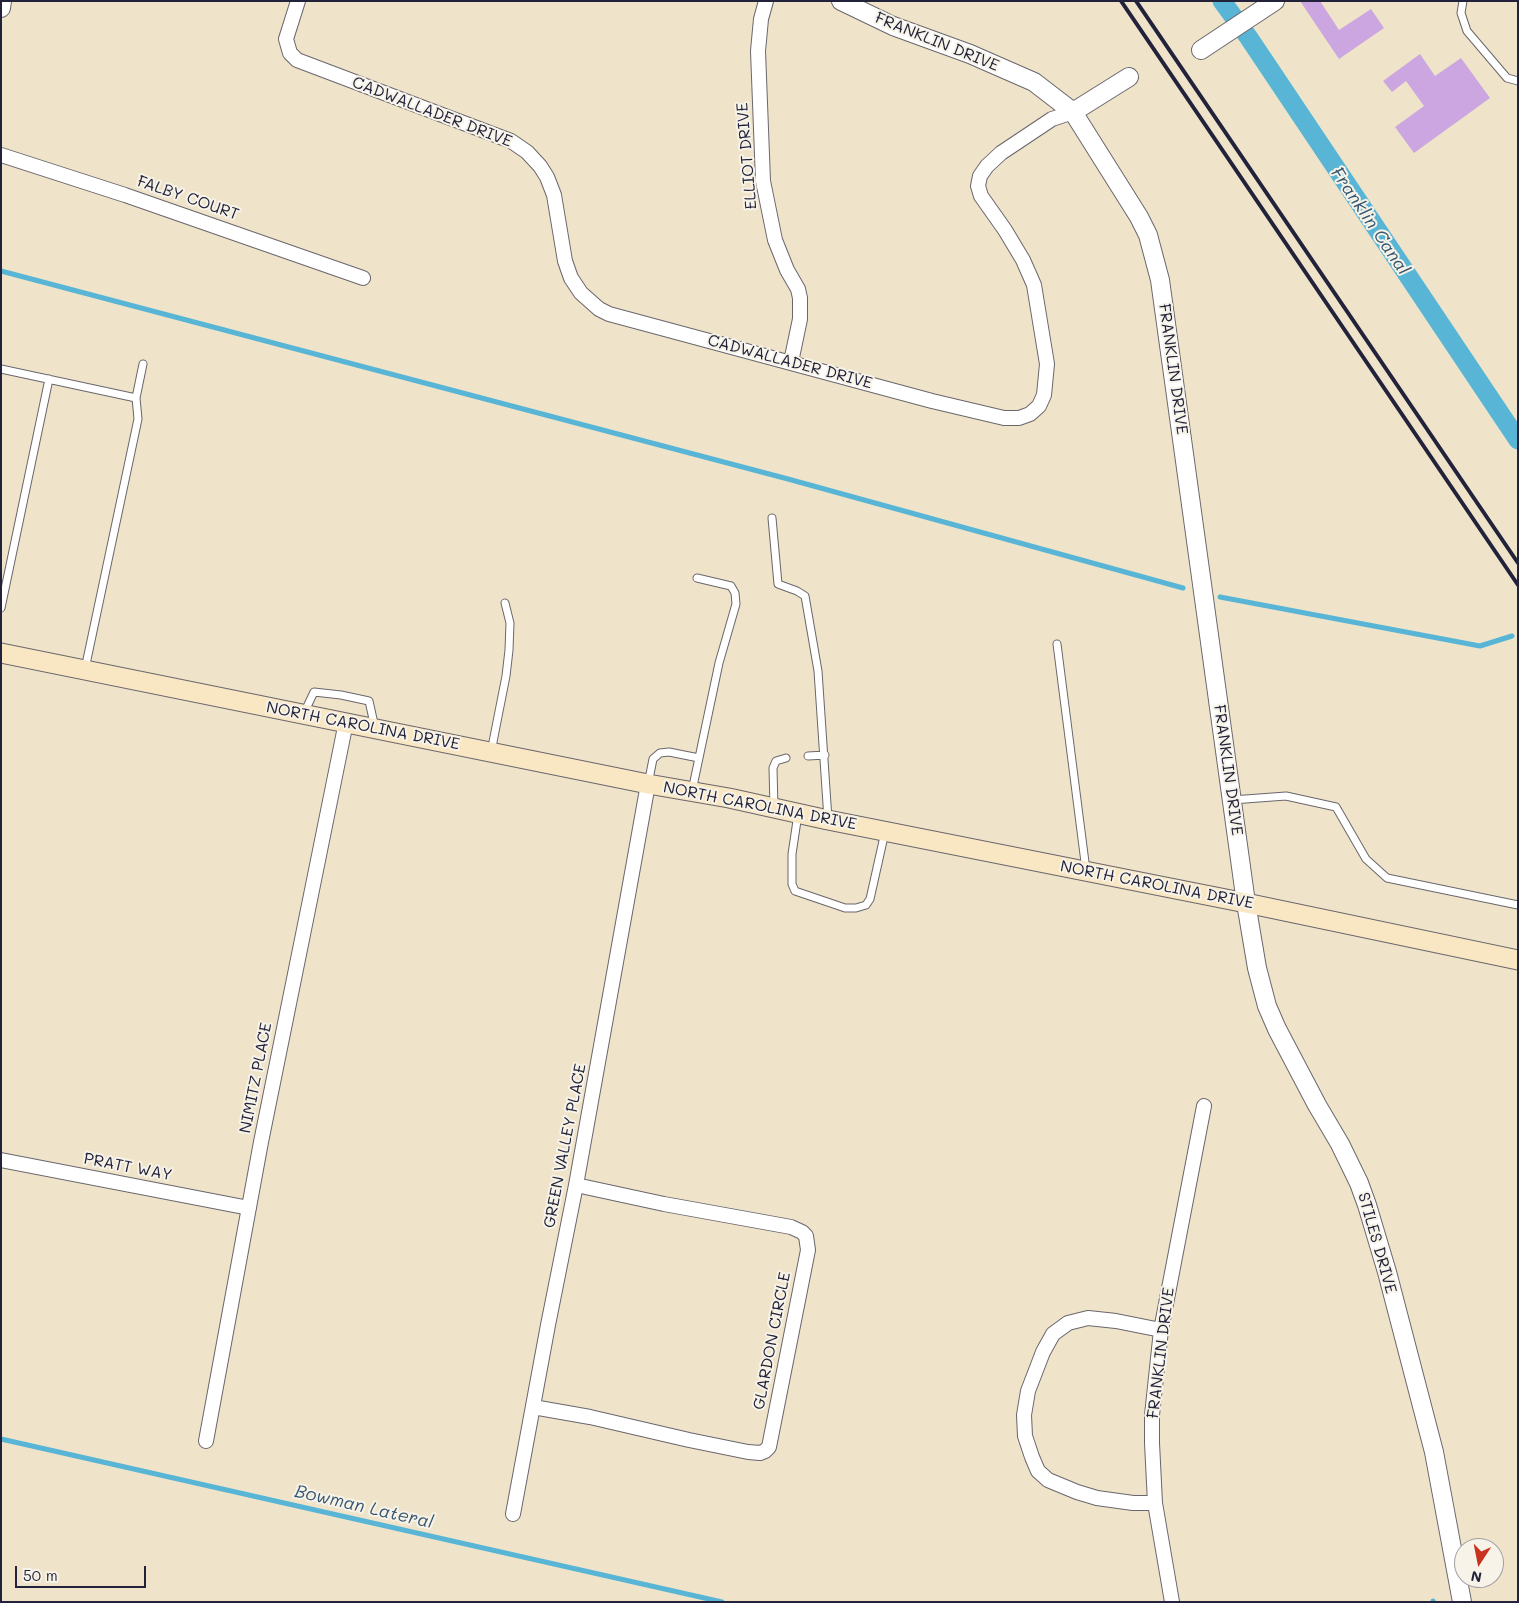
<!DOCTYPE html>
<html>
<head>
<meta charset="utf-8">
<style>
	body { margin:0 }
	#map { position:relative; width:1519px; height:1603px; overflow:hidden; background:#efe4c9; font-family:Mali,sans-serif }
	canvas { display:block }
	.frame { position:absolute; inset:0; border:2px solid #22223b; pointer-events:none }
	.north { position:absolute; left:1454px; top:1538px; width:50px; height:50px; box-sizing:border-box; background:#f7f3e8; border:1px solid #a29fa3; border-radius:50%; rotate:191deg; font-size:14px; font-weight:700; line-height:20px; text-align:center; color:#22223b }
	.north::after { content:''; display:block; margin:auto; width:18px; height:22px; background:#c8321e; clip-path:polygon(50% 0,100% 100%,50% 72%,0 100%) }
	.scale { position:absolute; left:15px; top:1566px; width:131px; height:22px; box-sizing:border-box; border:2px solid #22223b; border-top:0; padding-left:6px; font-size:15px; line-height:18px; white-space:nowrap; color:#22223b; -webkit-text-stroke:4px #f7f3e8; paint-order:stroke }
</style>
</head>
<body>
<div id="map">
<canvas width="1519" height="1603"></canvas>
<div class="frame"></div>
<div class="north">N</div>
<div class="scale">50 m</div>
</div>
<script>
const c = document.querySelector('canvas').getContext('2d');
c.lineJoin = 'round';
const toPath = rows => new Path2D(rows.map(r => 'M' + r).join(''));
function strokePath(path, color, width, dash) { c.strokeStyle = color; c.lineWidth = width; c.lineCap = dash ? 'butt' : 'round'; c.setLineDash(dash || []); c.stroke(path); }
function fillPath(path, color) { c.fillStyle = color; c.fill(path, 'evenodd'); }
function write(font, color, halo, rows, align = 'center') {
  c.font = font + ' Mali,sans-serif'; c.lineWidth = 4; c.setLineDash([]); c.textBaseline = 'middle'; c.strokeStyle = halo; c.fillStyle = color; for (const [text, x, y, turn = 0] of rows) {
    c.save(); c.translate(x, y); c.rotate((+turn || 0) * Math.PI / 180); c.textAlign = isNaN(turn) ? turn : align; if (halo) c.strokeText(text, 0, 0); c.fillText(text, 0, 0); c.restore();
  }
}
const stream = toPath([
	[1,271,788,479,1183,588],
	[1220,597,1480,646,1512,636],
	[1,1439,722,1602],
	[1433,1601,1433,1602]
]);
const canal = toPath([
	[1222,1,1249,38,1518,440]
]);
const building = toPath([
	[1300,1,1320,1,1339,30,1371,9,1384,28,1339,59],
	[1420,54,1435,76,1461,58,1490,98,1414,153,1395,127,1424,106,1406,81,1392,92,1383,81]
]);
const service = toPath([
	[1463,1,1461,13,1467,31,1507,78,1518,81],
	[1,369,136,398,138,419,85,669],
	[136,398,143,364],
	[772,518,778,584,797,591,805,596,818,671,828,819],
	[1,608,49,379],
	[1057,644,1086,870],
	[304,713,314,692,341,695,369,701,375,728],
	[491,752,506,676,509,650,510,623,505,603],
	[808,756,825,755],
	[648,784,653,759,660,753,669,752,699,758],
	[692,791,719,663,736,604,735,593,731,586,697,578],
	[1232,800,1286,796,1336,807,1366,859,1387,878,1518,905],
	[774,808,773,768,776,761,786,758],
	[798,814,792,854,792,884,795,891,845,908,856,908,866,905,870,899,885,832]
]);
const minor = toPath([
	[298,1,286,39,290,53,297,60,511,141,527,152,540,166,547,177,554,195,565,261,571,278,581,293,599,309,609,314,932,401,1004,418,1019,418,1030,414,1039,406,1044,395,1047,364,1034,285,1023,260,1005,230,981,196,978,186,980,176,987,166,1001,153,1052,119,1073,112],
	[766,1,761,19,758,51,763,181,775,240,787,270,798,289,800,298,800,319,791,362],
	[1,155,125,195,363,278],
	[1,1160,249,1208],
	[533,1407,590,1417,689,1440,748,1452,760,1453,765,1451,769,1447,808,1250,806,1236,802,1232,791,1227,664,1204,576,1185],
	[206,1441,261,1142,346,722],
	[1155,1503,1133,1503,1097,1498,1077,1492,1048,1480,1038,1471,1032,1457,1025,1436,1024,1415,1028,1391,1043,1352,1053,1334,1068,1323,1088,1318,1116,1321,1161,1330],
	[513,1514,548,1325,576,1185,648,784],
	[1172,1602,1155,1503,1152,1443,1152,1415,1161,1330,1204,1106]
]);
const tertiary = toPath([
	[841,1,893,26,970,54,1034,82,1073,112,1139,217,1148,235,1160,280,1246,903,1257,968,1267,1006,1277,1029,1317,1105,1340,1144,1359,1183,1367,1205,1387,1272,1434,1452,1462,1602],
	[1,8,2,1],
	[1201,50,1275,1],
	[1073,112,1129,77]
]);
const secondary = toPath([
	[1,653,648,784,729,798,828,820,1246,903,1518,960]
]);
const rail = toPath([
	[1121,1,1518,585],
	[1136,1,1518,563]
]);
const streetNames = [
	["FRANKLIN DRIVE",937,42,22],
	["CADWALLADER DRIVE",432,112,21],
	["ELLIOT DRIVE",747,156,-95],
	["FALBY COURT",188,198,19],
	["CADWALLADER DRIVE",790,362,15],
	["FRANKLIN DRIVE",1173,369,82],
	["NORTH CAROLINA DRIVE",363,726,11],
	["FRANKLIN DRIVE",1228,770,82],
	["NORTH CAROLINA DRIVE",760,806,11],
	["NORTH CAROLINA DRIVE",1157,885,11],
	["NIMITZ PLACE",256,1078,-79],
	["GREEN VALLEY PLACE",565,1146,-79],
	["PRATT WAY",128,1167,11],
	["STILES DRIVE",1377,1243,74],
	["GLARDON CIRCLE",772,1341,-79],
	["FRANKLIN DRIVE",1161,1353,-83]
];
const waterNames = [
	["Franklin Canal",1370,221,56],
	["Bowman Lateral",364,1507,13]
];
strokePath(stream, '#58b5d6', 5);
strokePath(canal, '#58b5d6', 19);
fillPath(building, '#cba6e0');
strokePath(service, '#6a666d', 9);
strokePath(minor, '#6a666d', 16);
strokePath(tertiary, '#6a666d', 20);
strokePath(secondary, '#6a666d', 21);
strokePath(service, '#fff', 7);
strokePath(minor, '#fff', 14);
strokePath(tertiary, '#fff', 18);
strokePath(secondary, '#f9e7c3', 19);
strokePath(rail, '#22223b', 4);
write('16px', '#22223b', '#f7f3e8', streetNames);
write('italic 18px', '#355571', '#f7f3e8', waterNames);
</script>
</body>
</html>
